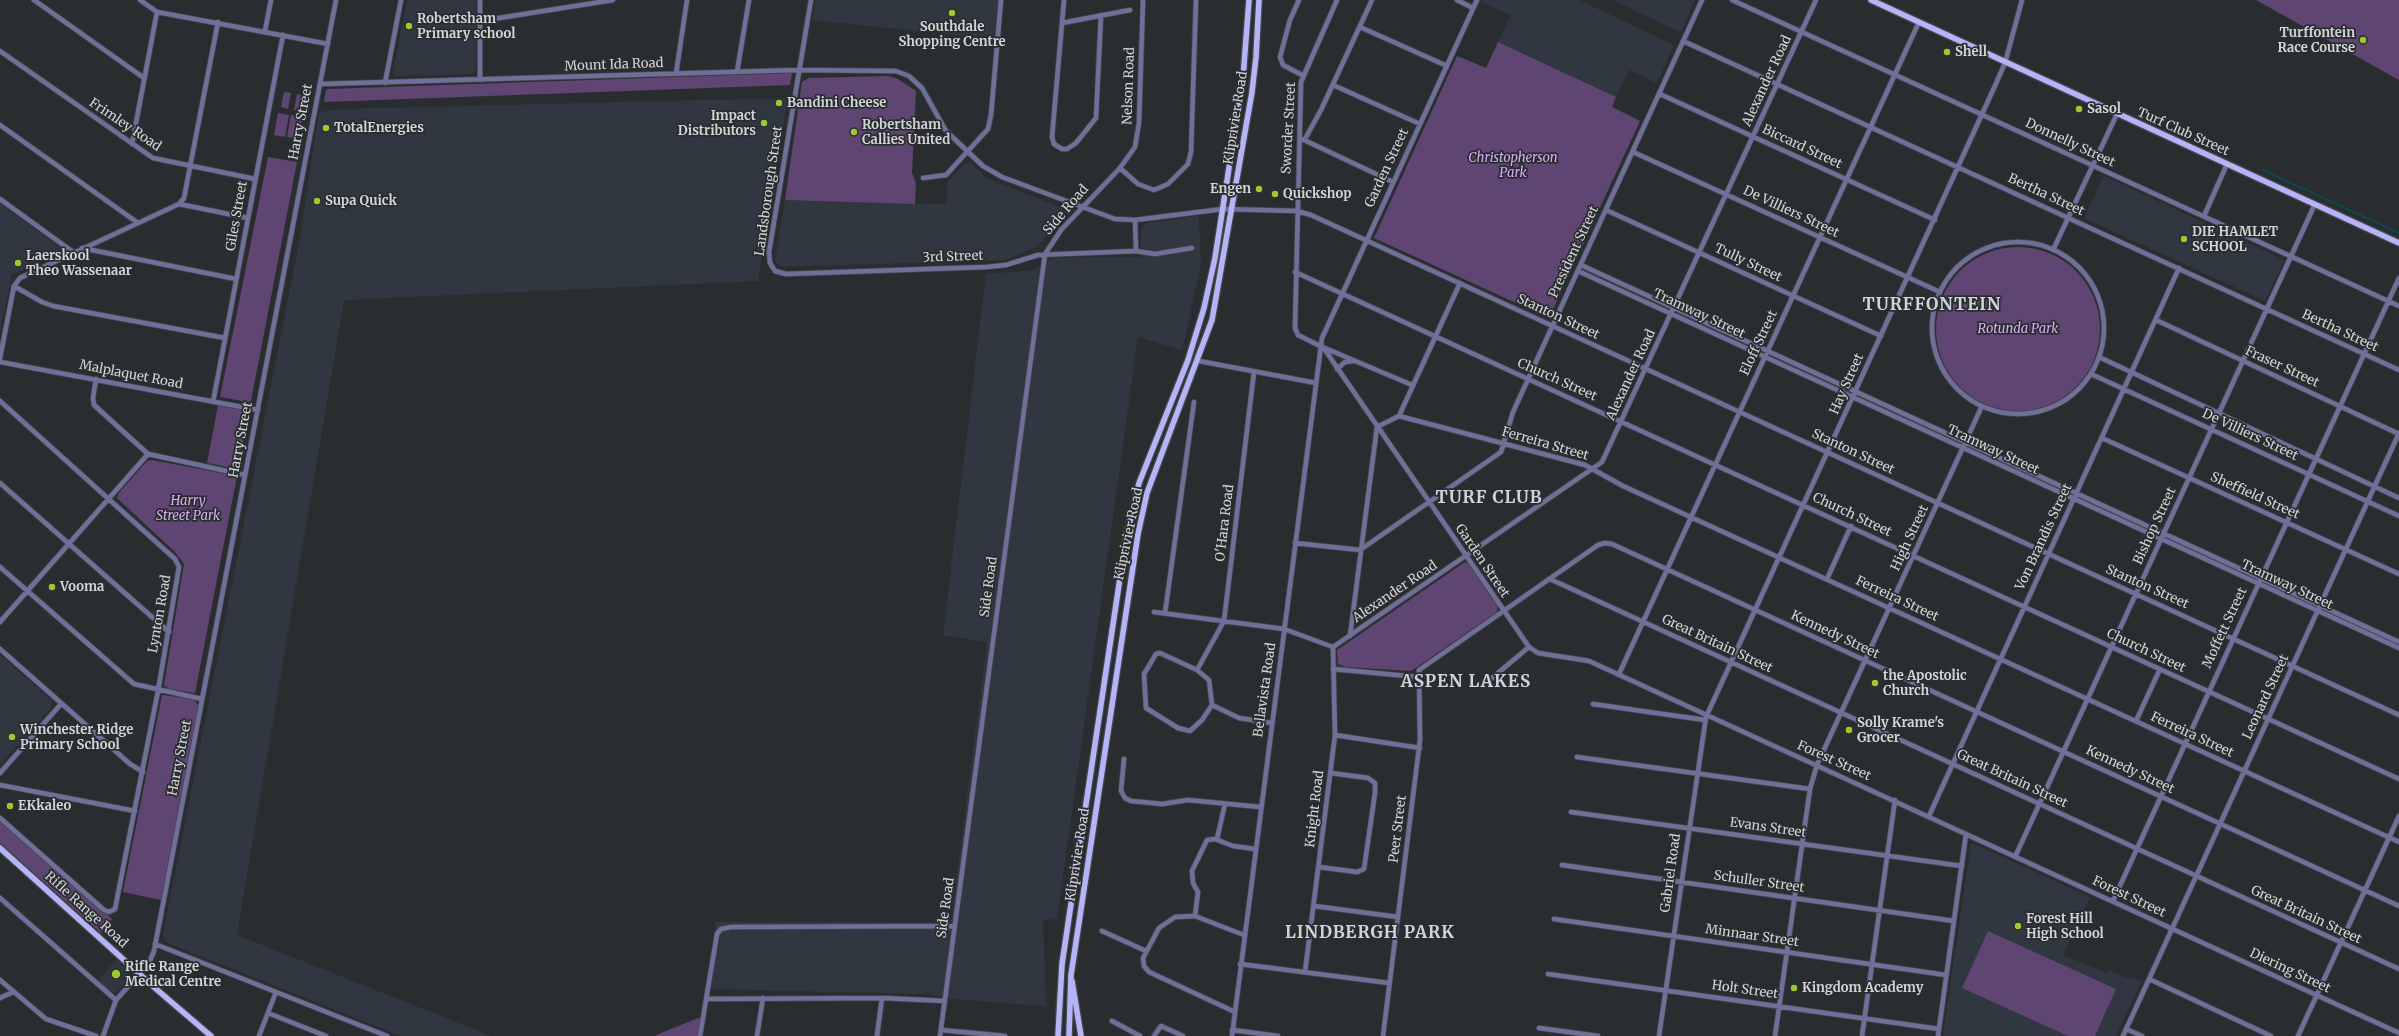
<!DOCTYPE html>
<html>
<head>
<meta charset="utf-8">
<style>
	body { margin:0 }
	canvas { display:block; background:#2a2d30 }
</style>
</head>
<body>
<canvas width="2399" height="1036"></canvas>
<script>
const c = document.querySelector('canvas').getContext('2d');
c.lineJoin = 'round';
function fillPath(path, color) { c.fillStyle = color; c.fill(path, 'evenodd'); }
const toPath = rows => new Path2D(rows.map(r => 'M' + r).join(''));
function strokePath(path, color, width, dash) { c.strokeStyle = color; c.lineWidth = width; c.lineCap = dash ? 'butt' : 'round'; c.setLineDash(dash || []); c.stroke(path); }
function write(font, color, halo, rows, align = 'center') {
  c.font = font + ' Merriweather,serif'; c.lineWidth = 3.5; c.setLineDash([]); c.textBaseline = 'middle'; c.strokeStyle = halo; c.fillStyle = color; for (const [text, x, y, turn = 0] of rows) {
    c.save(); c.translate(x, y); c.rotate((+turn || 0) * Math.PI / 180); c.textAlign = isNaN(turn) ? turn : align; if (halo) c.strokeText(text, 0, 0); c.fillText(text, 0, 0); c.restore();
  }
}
const built = toPath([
	[407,0,476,0,476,70,471,74,396,76,393,72],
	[815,0,1000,0,994,39,812,20],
	[1483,0,1579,0,1674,45,1657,83,1629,70,1616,97,1498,42,1511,15,1482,3],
	[1612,0,1695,0,1681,32],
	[788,98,758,281,344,300,237,935,491,1036,401,1036,166,942,163,935,300,238,319,112,341,109],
	[965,163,971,163,986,178,1065,209,1066,215,1037,247,1004,260,781,267,775,261,785,200,947,204,947,183],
	[2104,176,2284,260,2265,301,2084,218],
	[0,203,60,248,60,253,12,274,0,332],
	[1199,216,1201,265,1182,350,1138,337,1057,919,1043,920,1046,1006,952,999,930,994,707,989,716,922,951,922,987,642,943,635,986,274,1034,270,1054,258,1141,257,1141,229,1147,223],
	[0,655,52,701,50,709,0,765],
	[1971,843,2090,897,2063,955,2107,973,2109,970,2124,977,2142,980,2116,1036,1943,1036],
	[116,960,127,970,130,978,117,992,113,993,98,981]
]);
const green = toPath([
	[2256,0,2399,0,2399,80],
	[1498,42,1616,97,1612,107,1640,121,1549,318,1374,238,1457,56,1486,68],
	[792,73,790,85,324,102,326,90,328,89],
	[889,76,898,79,916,91,912,173,916,183,915,204,785,200,802,82,809,78],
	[284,92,291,93,288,109,281,107],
	[297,94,304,96,301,111,294,110],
	[278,113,289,115,285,137,274,135],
	[291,115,302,117,298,139,287,137],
	[268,157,297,162,251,401,248,402,220,397],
	'1936 329a82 82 0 1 1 164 0a82 82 0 1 1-164 0Z',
	[218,405,249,411,238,469,207,463],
	[152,460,237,476,195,693,169,689,164,685,184,564,175,552,117,498,118,494,147,461],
	[1465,562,1469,564,1498,606,1497,612,1411,671,1346,667,1338,664,1337,650],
	[162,695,193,699,199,706,161,900,123,892],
	[0,820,112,919,101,933,0,843],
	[1988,931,2116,989,2095,1036,2068,1036,1962,988],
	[701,1017,697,1036,656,1036,656,1035]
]);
const stream = toPath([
	[2263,170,2399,233]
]);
const minor = toPath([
	[34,0,144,78],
	[140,0,157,12,328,44],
	[480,0,480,80],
	[811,0,769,252,770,263,775,271,786,274,986,267,1006,265,1038,255,1136,251],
	[1064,0,1052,137,1054,144,1062,149,1067,149,1076,143,1096,118,1101,15],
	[1299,0,1290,20,1280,57,1283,65,1302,75],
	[1337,0,1301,82,1295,328,1298,335,1320,346,1412,385],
	[1457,0,1473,8],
	[1732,0,2399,306],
	[480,21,613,0],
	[1062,23,1130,10],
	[1360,27,1447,66],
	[265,31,271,0],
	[1683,41,2399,370],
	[0,51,153,158,255,179],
	[737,72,749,0],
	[676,74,687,0],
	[385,83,401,0],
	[320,84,798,70,896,71,909,76,922,88,946,131,983,166,1002,177,1115,219,1135,220,1223,209,1297,211,1311,215,2399,715],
	[1333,85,1420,124],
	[1660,94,1935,220],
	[0,125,138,223],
	[1302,139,1393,182],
	[1305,139,1321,110,1372,0],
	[132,144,157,12],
	[1633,152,1940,292],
	[1120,168,1138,184,1154,190,1168,184,1188,164,1191,152,1196,0],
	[923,178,946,175,988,129,991,115,1001,0],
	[0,199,73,252],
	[179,204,248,218],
	[1606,210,1881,336],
	[2204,216,2227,164],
	[1135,220,1136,251,1155,254,1192,248],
	'1932 328a86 86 0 1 1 172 0a86 86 0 1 1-172 0Z',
	[82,248,236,279],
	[2053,250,2117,114],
	[1581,265,2399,642],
	[1578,271,2399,648],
	[1295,272,2399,779],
	[14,286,42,302,53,306,225,338],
	[2156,320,2399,434],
	[1323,347,1529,647],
	[2099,357,2399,498],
	[0,358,14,286,20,278,179,204,184,198,218,22],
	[1199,361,1316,383],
	[0,362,258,410],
	[1337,369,1345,362,1354,361],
	[2091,374,2399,516],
	[96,379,93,398,94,405,148,454,245,475],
	[0,401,175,559,179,567,158,691,115,909,109,912,104,910,0,818],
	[213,402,283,35],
	[1399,416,1460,283],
	[2102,438,2399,574],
	[0,483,169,632],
	[1295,543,1360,550,1501,452,1513,412,1702,0],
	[0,567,134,684,202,699],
	[1550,579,2399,969],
	[1827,579,1851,526],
	[1154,612,1284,629,1333,647],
	[1165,613,1194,402],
	[0,622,148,454],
	[1350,636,1377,427,1399,416,1585,465,1623,486,2399,842],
	[1333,647,1602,462,1816,0],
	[0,649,130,764,143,772],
	[1160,653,1197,670,1209,680,1212,705,1202,720,1190,731,1178,728,1146,708,1144,674,1156,654,1160,653],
	[1333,669,1418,677],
	[1197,670,1224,621,1254,372],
	[1619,674,1919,22],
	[1492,678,1529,647,1538,653,1589,661,2399,1033],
	[1593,704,1705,720],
	[1212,705,1239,718,1271,723],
	[2136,721,2160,669],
	[1335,735,1420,748],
	[1577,757,1810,789],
	[1124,759,1121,791,1125,798,1131,801,1162,804,1188,800,1260,807],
	[0,773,61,704],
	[0,785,135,811],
	[1571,812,1962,866],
	[1929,816,2179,268],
	[1217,839,1225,804],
	[2015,857,2315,204],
	[1562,865,1954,921],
	[1319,867,1357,872,1364,869,1375,793,1375,783,1368,778,1331,773],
	[0,898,116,1000],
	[2113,901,2399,278],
	[1314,906,1398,917],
	[1195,916,1198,892,1193,883,1192,871,1207,840,1215,839,1233,846,1255,849],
	[1554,919,1946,975],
	[1102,931,1146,951],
	[155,944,387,1036],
	[1240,964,1389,983],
	[1305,972,1335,735,1333,647],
	[1548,974,1939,1029],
	[2149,979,2271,1036],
	[0,980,46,1019,96,1036],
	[0,998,13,992],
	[706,999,882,998,945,1001],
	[1235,1012,1149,972,1144,966,1143,958,1159,928,1175,917,1195,916,1244,935],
	[268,1013,326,1036],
	[1112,1021,1140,1036],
	[1539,1028,1598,1036],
	[2126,1029,2142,1036],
	[941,1030,1005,1036],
	[1232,1030,1278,1036],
	[103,1036,116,1000,148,965,154,951,336,0],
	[259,1036,276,992],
	[700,1036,717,934,721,929,731,927,955,926],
	[757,1036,763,998],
	[877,1036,882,998],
	[940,1036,1045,254,1061,230,1120,168,1135,147,1139,123,1143,0],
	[1154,1036,1161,1026,1183,1036],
	[1232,1036,1322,338,1477,0],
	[1383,1036,1420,740,1419,670,1598,545,1605,543,1612,544,2399,906],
	[1659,1036,1706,717,1994,88,2005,63,2022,0],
	[1775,1036,1810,789,1817,765,1982,406],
	[1862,1036,1895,800],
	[1938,1036,1966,834],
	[2123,1036,2399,433],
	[2298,1036,2399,816]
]);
const major = toPath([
	[1871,0,2399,243],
	[0,848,155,988,211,1036],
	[1072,981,1081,1036],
	[1058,1036,1062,964,1126,538,1139,483,1188,360,1204,308,1215,258,1243,78,1249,0],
	[1069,1036,1071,975,1138,534,1147,493,1212,320,1252,92,1256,57,1259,0]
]);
const markers = [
	[952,13,4,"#9dca2f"],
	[409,26,4,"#9dca2f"],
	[2363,40,4,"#9dca2f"],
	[1947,52,4,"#9dca2f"],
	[779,103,4,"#9dca2f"],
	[2079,109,4,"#9dca2f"],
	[764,123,4,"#9dca2f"],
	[326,128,4,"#9dca2f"],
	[854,132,4,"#9dca2f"],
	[1259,189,4,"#9dca2f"],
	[1275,194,4,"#9dca2f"],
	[317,201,4,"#9dca2f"],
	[2184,239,4,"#9dca2f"],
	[18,263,4,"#9dca2f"],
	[52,587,4,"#9dca2f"],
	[1875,683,4,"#9dca2f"],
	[1849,730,4,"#9dca2f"],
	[12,737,4,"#9dca2f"],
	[10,806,4,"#9dca2f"],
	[2018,926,4,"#9dca2f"],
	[116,974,5,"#9dca2f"],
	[1794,988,4,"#9dca2f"]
];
const poiNames = [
	["Robertsham",417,19],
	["Primary school",417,34],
	["Southdale",952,27,"center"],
	["Shopping Centre",952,42,"center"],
	["Turffontein",2355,33,"right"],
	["Race Course",2355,48,"right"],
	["Shell",1955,52],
	["Bandini Cheese",787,103],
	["Sasol",2087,109],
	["Impact",756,116,"right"],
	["Distributors",756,131,"right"],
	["Robertsham",862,125],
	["Callies United",862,140],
	["TotalEnergies",334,128],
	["Engen",1251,189,"right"],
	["Quickshop",1283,194],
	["Supa Quick",325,201],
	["DIE HAMLET",2192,232],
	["SCHOOL",2192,247],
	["Laerskool",26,256],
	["Theo Wassenaar",26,271],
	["Vooma",60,587],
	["the Apostolic",1883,676],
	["Church",1883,691],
	["Solly Krame's",1857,723],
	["Grocer",1857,738],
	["Winchester Ridge",20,730],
	["Primary School",20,745],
	["EKkaleo",18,806],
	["Forest Hill",2026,919],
	["High School",2026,934],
	["Rifle Range",125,967],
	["Medical Centre",125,982],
	["Kingdom Academy",1802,988]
];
const streetNames = [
	["Mount Ida Road",614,65,-2],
	["Alexander Road",1767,81,-65],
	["Nelson Road",1129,86,-88],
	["Kliprivier Road",1236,118,-81],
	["Harry Street",301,122,-79],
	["Frimley Road",125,125,34],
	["Sworder Street",1289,128,-87],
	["Turf Club Street",2183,132,24],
	["Donnelly Street",2070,143,25],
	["Biccard Street",1802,147,25],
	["Garden Street",1387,168,-65],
	["Landsborough Street",769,191,-82],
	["Bertha Street",2046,195,25],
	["Side Road",1066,210,-49],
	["De Villiers Street",1791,212,25],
	["Giles Street",237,216,-80],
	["President Street",1574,252,-65],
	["3rd Street",953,257,-2],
	["Tully Street",1748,263,25],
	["Tramway Street",1699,314,25],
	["Stanton Street",1558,317,25],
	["Bertha Street",2340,331,25],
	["Eloff Street",1759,343,-65],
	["Fraser Street",2282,367,25],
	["Malplaquet Road",131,375,11],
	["Alexander Road",1631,375,-65],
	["Church Street",1557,380,24],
	["Hay Street",1847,384,-66],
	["De Villiers Street",2250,435,25],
	["Harry Street",241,440,-79],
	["Ferreira Street",1545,444,16],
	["Tramway Street",1993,450,25],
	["Stanton Street",1853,452,25],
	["Sheffield Street",2255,496,24],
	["Church Street",1852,515,25],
	["O'Hara Road",1225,523,-83],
	["Bishop Street",2155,526,-65],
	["Kliprivier Road",1129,534,-78],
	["Von Brandis Street",2044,537,-65],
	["High Street",1910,538,-65],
	["Garden Street",1482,561,56],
	["Tramway Street",2287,585,25],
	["Side Road",989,587,-82],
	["Stanton Street",2147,587,24],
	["Alexander Road",1395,592,-34],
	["Ferreira Street",1897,599,25],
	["Lynton Road",160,614,-80],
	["Moffett Street",2225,628,-65],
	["Kennedy Street",1835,635,25],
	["Great Britain Street",1717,644,25],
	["Church Street",2146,651,25],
	["Bellavista Road",1265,690,-82],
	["Leonard Street",2266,697,-65],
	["Ferreira Street",2192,735,25],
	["Harry Street",180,758,-79],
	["Forest Street",1834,761,24],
	["Kennedy Street",2130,770,25],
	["Great Britain Street",2012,779,25],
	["Knight Road",1315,809,-83],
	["Evans Street",1768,828,8],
	["Peer Street",1398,829,-83],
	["Kliprivier Road",1078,855,-81],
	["Gabriel Road",1671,873,-82],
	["Schuller Street",1759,882,8],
	["Forest Street",2129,897,25],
	["Side Road",946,908,-82],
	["Rifle Range Road",86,910,42],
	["Great Britain Street",2306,915,25],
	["Minnaar Street",1752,936,8],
	["Diering Street",2290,971,25],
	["Holt Street",1745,990,8]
];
const parkNames = [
	["Christopherson",1513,158],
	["Park",1513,173],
	["Rotunda Park",2018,329],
	["Harry",188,501],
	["Street Park",188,516]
];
const districtNames = [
	["TURFFONTEIN",1932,305],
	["TURF CLUB",1489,498],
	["ASPEN LAKES",1466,682],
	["LINDBERGH PARK",1370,933]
];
fillPath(built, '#303740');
fillPath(green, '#5f4572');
strokePath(stream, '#034f55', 1.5);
strokePath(minor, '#45484b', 6);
strokePath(major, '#45484b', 8);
strokePath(minor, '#6f6f99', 4.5);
strokePath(major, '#b4b4f8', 5.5);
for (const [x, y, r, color] of markers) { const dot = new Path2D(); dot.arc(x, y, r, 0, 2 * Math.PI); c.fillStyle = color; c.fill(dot); strokePath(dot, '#2a2d30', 1.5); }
write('bold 13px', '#d2d4d7', '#2a2d30', poiNames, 'left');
write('13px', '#d2d4d7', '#2a2d30', streetNames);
write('italic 13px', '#d8adf7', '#2a2d30', parkNames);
c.letterSpacing = '1px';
write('bold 17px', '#d0d4d9', '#2a2d30', districtNames);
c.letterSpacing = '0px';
</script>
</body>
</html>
